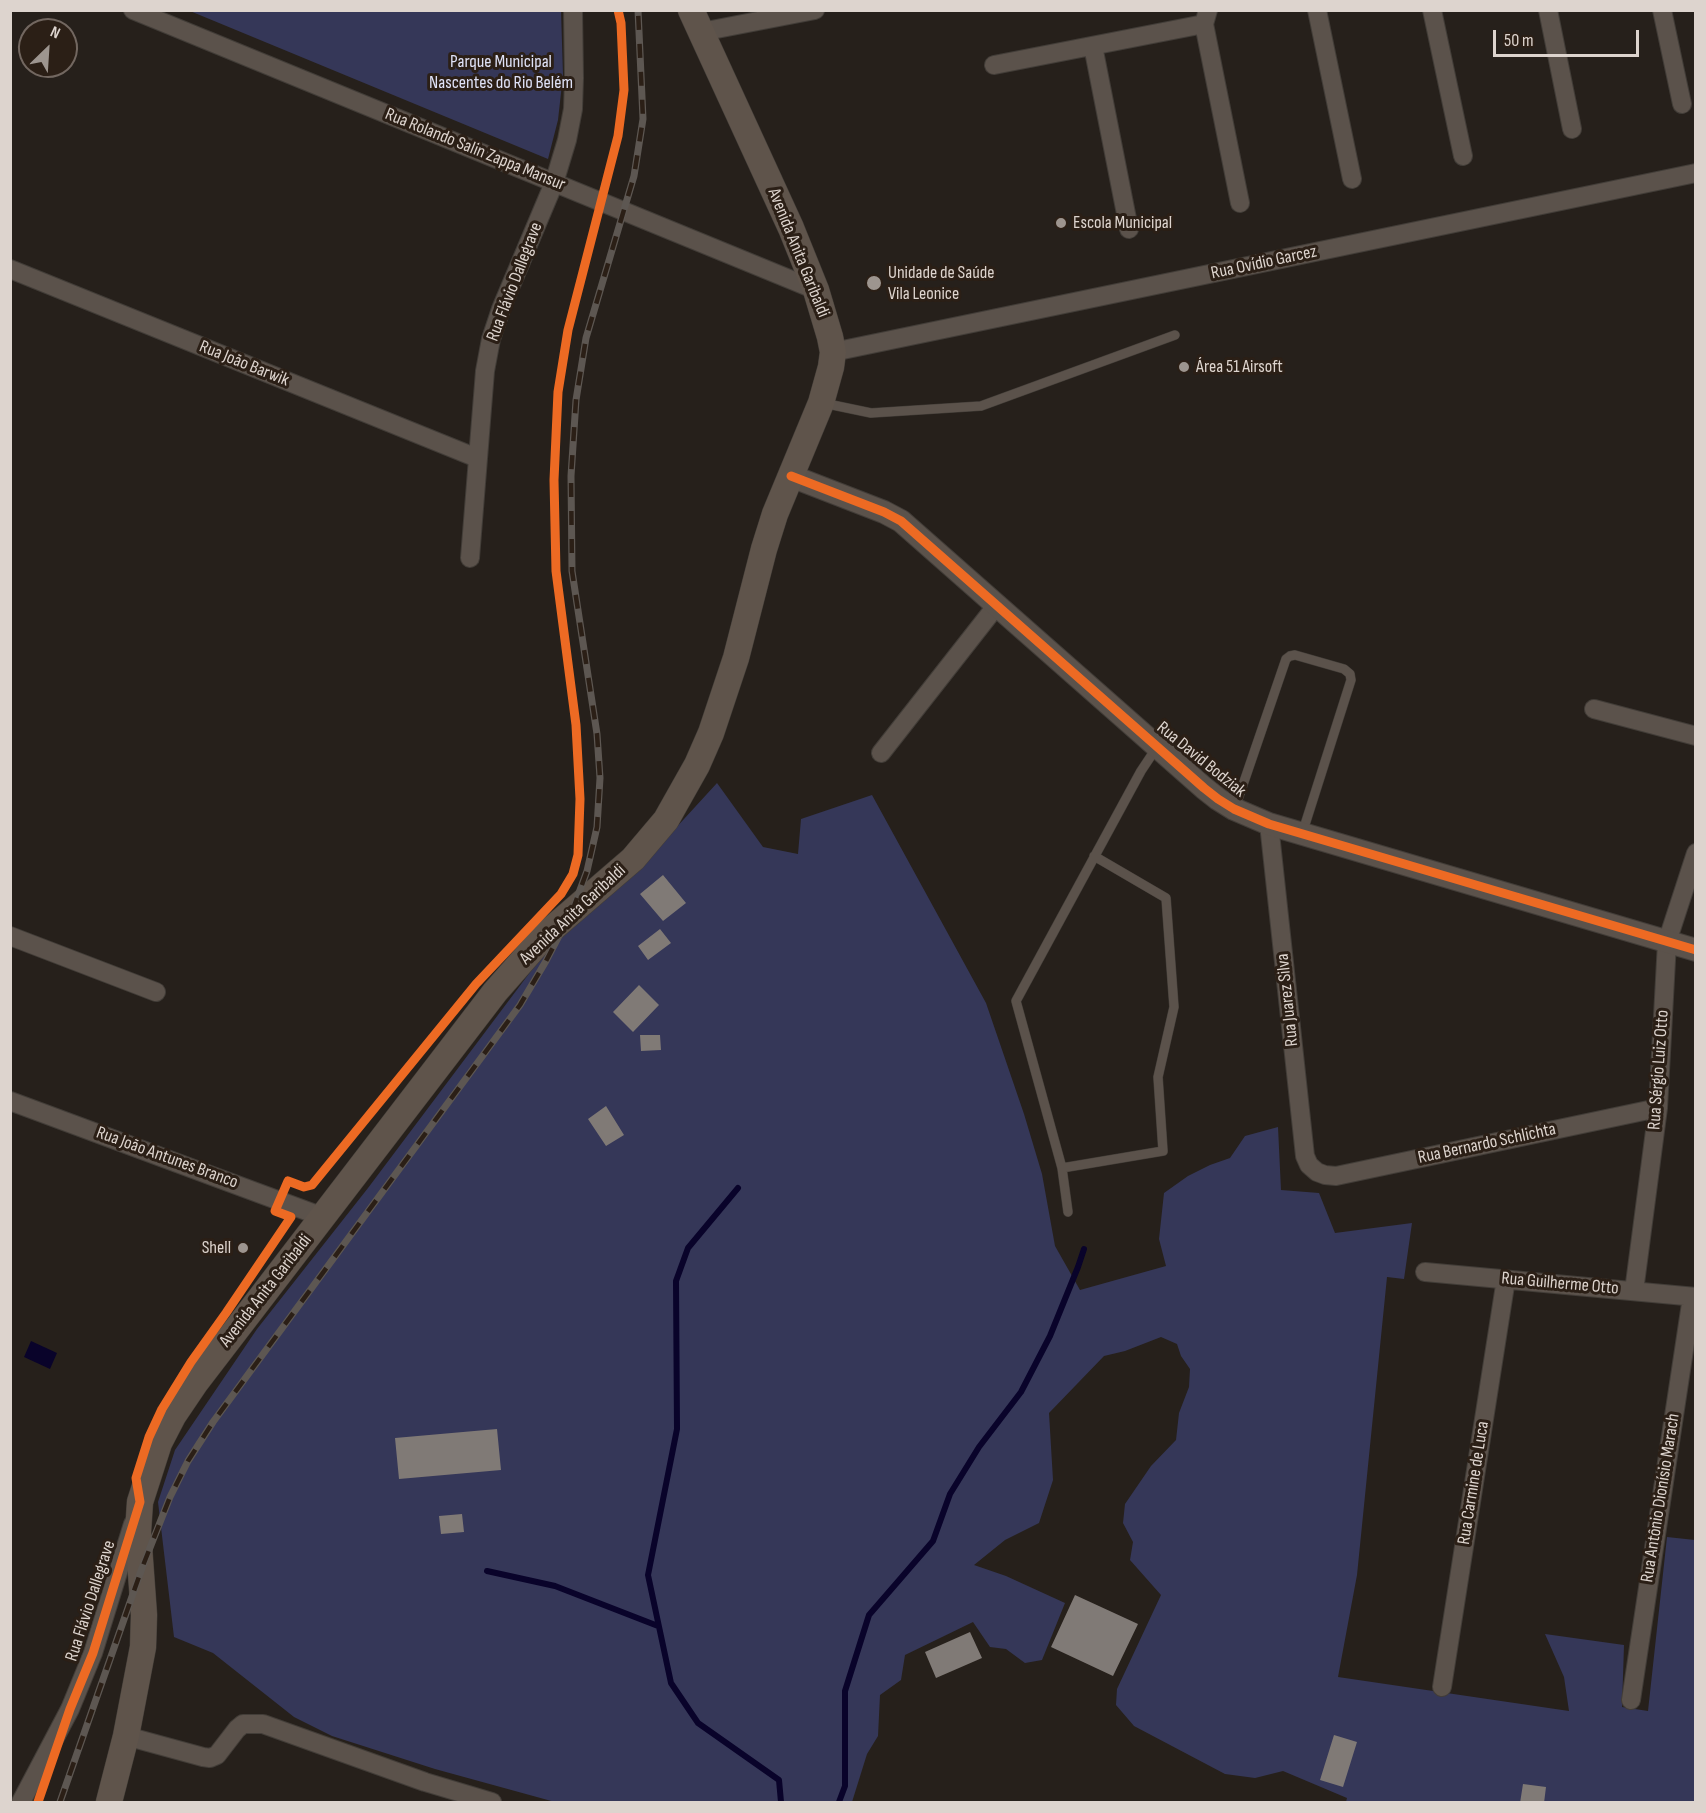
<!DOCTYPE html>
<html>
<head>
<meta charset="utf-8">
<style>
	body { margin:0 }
	#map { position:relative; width:1706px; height:1813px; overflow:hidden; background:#26201b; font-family:"Sofia Sans Condensed",sans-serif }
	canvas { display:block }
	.frame { position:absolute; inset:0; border:12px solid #ddd4ce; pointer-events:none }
	.north { position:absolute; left:18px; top:18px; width:60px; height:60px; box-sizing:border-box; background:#2b1f16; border:2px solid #726760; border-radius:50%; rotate:25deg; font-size:16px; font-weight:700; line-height:24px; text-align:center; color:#ddd4ce }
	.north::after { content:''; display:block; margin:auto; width:21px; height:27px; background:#9d958f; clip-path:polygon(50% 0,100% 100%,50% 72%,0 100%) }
	.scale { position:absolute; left:1493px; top:30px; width:146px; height:27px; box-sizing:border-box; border:3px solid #ddd4ce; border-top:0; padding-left:8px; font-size:18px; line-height:21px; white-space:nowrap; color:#ddd4ce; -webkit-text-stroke:4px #2b1f16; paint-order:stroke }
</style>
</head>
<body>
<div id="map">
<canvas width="1706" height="1813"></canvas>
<div class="frame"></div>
<div class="north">N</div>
<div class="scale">50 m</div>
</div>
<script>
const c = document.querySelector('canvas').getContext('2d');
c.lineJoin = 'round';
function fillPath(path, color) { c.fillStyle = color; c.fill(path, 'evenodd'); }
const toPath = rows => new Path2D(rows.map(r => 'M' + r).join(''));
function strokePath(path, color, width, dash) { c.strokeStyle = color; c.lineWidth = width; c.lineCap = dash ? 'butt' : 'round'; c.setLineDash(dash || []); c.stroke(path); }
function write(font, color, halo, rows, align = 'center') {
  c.font = font + ' "Sofia Sans Condensed",sans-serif'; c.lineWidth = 6; c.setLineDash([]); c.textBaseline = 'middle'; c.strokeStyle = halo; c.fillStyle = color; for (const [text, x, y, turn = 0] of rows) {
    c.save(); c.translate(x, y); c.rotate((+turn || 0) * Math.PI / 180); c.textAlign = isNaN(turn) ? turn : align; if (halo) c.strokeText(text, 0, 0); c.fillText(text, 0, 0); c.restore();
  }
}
const green = toPath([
	[190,11,561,11,563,75,558,120,548,159],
	[717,783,763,847,798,854,801,819,872,795,986,1003,1024,1114,1042,1174,1055,1246,1080,1290,1166,1266,1159,1239,1164,1193,1188,1176,1210,1165,1230,1158,1245,1136,1278,1127,1281,1190,1319,1193,1335,1233,1412,1223,1404,1279,1387,1277,1357,1575,1338,1677,1569,1711,1564,1677,1545,1634,1624,1645,1622,1707,1648,1711,1667,1537,1695,1540,1695,1802,1346,1802,1347,1798,1283,1771,1255,1778,1225,1774,1134,1726,1116,1705,1117,1689,1161,1595,1130,1560,1133,1542,1123,1523,1125,1504,1151,1466,1176,1440,1179,1413,1189,1387,1190,1369,1181,1356,1177,1344,1161,1337,1125,1351,1104,1356,1049,1413,1053,1480,1039,1523,1005,1540,974,1565,1006,1576,1065,1603,1042,1660,1025,1663,1006,1649,990,1647,973,1622,905,1655,901,1680,880,1695,878,1736,867,1754,852,1802,555,1802,435,1769,332,1736,294,1717,213,1653,174,1637,158,1502,175,1450,257,1329,368,1188,537,963,570,928,662,843]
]);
const water = toPath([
	[31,1341,57,1353,50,1369,24,1357]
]);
const stream = toPath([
	[738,1188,688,1248,676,1281,677,1429,648,1575,671,1683,698,1723,779,1780,781,1802],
	[487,1571,555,1586,658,1626],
	[839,1802,845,1786,845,1691,869,1615,933,1541,950,1494,979,1447,1021,1392,1050,1336,1078,1267,1084,1249]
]);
const building = toPath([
	[663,875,686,903,663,921,640,894],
	[660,929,671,943,648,960,638,946],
	[639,985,659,1005,633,1032,613,1012],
	[640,1035,660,1035,661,1050,641,1051],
	[606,1106,624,1135,606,1146,588,1119],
	[497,1429,501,1470,399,1479,395,1438],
	[462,1514,464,1532,441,1534,439,1516],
	[1075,1595,1138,1624,1113,1676,1051,1647],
	[970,1632,982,1658,936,1678,925,1652],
	[1334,1735,1357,1742,1343,1787,1320,1780],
	[1523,1784,1546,1787,1544,1803,1520,1803]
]);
const service = toPath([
	[823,403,871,413,981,406,1175,335],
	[1235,808,1286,659,1290,656,1295,655,1344,669,1350,674,1351,680,1302,834],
	[1062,1168,1163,1151,1158,1077,1174,1007,1166,898,1094,856],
	[1068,1212,1062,1168,1016,1001,1141,771,1157,747]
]);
const minor = toPath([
	[133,10,816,290],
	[1317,10,1352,179],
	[1432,10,1463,156],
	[1548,10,1572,129],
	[1662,10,1682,104],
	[1204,24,1240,203],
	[701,32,815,10],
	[1093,46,1129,229],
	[994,65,1204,24,1208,10],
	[10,269,477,458],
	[833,352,1696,173],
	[470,558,485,371,491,339,501,309,554,183,567,140,573,109,574,78,573,10],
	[1594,709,1696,736],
	[881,753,997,605],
	[1269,824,1305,1156,1309,1165,1317,1172,1325,1175,1336,1176,1658,1108],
	[10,936,156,992],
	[10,1101,323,1217],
	[1425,1272,1696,1297],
	[1634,1291,1658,1108,1667,942,1696,853],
	[1442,1687,1506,1279],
	[1631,1700,1692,1297],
	[126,1736,203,1757,210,1758,217,1755,237,1729,243,1724,263,1724,425,1782,492,1802],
	[21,1802,70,1709,93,1653,133,1524]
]);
const tertiary = toPath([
	[791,476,884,512,901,521,1204,788,1218,799,1234,809,1269,824,1696,950]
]);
const secondary = toPath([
	[109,1802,126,1736,143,1647,144,1615,138,1532,140,1502,159,1443,173,1416,196,1382,495,992,546,934,633,859,666,820,697,765,711,733,736,658,764,549,775,514,821,403,831,367,833,352,830,337,816,290,791,228,691,10]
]);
const rail = toPath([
	[60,1802,142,1568,170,1497,188,1461,213,1422,520,1005,546,961,573,909,587,871,597,827,600,778,597,734,572,571,571,476,576,400,586,338,634,176,643,119,638,10]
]);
const cycleway = toPath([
	[791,476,884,512,901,521,1204,788,1218,799,1234,809,1269,824,1696,950],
	[38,1802,70,1709,93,1653,140,1502,136,1478,149,1437,162,1409,191,1362,226,1313,291,1217,275,1211,288,1181,304,1187,312,1185,476,984,561,894,573,874,578,855,580,799,576,725,556,571,554,480,558,392,568,330,618,136,624,90,621,23,618,10]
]);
const markers = [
	[1061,223,6,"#9d958f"],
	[874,283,8,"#9d958f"],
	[1184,367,6,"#9d958f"],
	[243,1248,6,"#9d958f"]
];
const parkNames = [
	["Parque Municipal",501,62],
	["Nascentes do Rio Belém",501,83]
];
const streetNames = [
	["Rua Rolando Salin Zappa Mansur",475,150,22],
	["Avenida Anita Garibaldi",798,253,68],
	["Rua Ovídio Garcez",1264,263,-12],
	["Rua Flávio Dallegrave",515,282,-69],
	["Rua João Barwik",244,364,22],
	["Rua David Bodziak",1201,760,39],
	["Avenida Anita Garibaldi",573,915,-43],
	["Rua Juarez Silva",1288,1000,-96],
	["Rua Sérgio Luiz Otto",1659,1070,-86],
	["Rua Bernardo Schlichta",1487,1144,-12],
	["Rua João Antunes Branco",167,1158,20],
	["Rua Guilherme Otto",1560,1284,5],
	["Avenida Anita Garibaldi",266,1291,-52],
	["Rua Carmine de Luca",1474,1483,-81],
	["Rua Antônio Dionísio Marach",1661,1498,-81],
	["Rua Flávio Dallegrave",91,1601,-72]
];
const poiNames = [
	["Escola Municipal",1073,223],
	["Unidade de Saúde",888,273],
	["Vila Leonice",888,294],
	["Área 51 Airsoft",1196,367],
	["Shell",231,1248,"right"]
];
fillPath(green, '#353758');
fillPath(water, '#09032a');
strokePath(stream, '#09032a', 6);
fillPath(building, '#807a76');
strokePath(service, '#423d38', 10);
strokePath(minor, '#423d38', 20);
strokePath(tertiary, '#423d38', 24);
strokePath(secondary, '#423d38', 27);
strokePath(service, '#5b524b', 9);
strokePath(minor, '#5b524b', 18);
strokePath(tertiary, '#5b524b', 22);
strokePath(secondary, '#5f544b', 26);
strokePath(rail, '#5d5752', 7);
strokePath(rail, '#2b1f16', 4.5, [14]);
strokePath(cycleway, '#ed6a23', 9);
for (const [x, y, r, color] of markers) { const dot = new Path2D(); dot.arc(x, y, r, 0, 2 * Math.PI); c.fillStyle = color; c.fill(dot); strokePath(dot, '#2b1f16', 2); }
write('18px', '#dfe2f7', '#2b1f16', parkNames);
write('18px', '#ddd4ce', '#2b1f16', streetNames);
write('18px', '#ddd4ce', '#2b1f16', poiNames, 'left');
</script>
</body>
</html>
